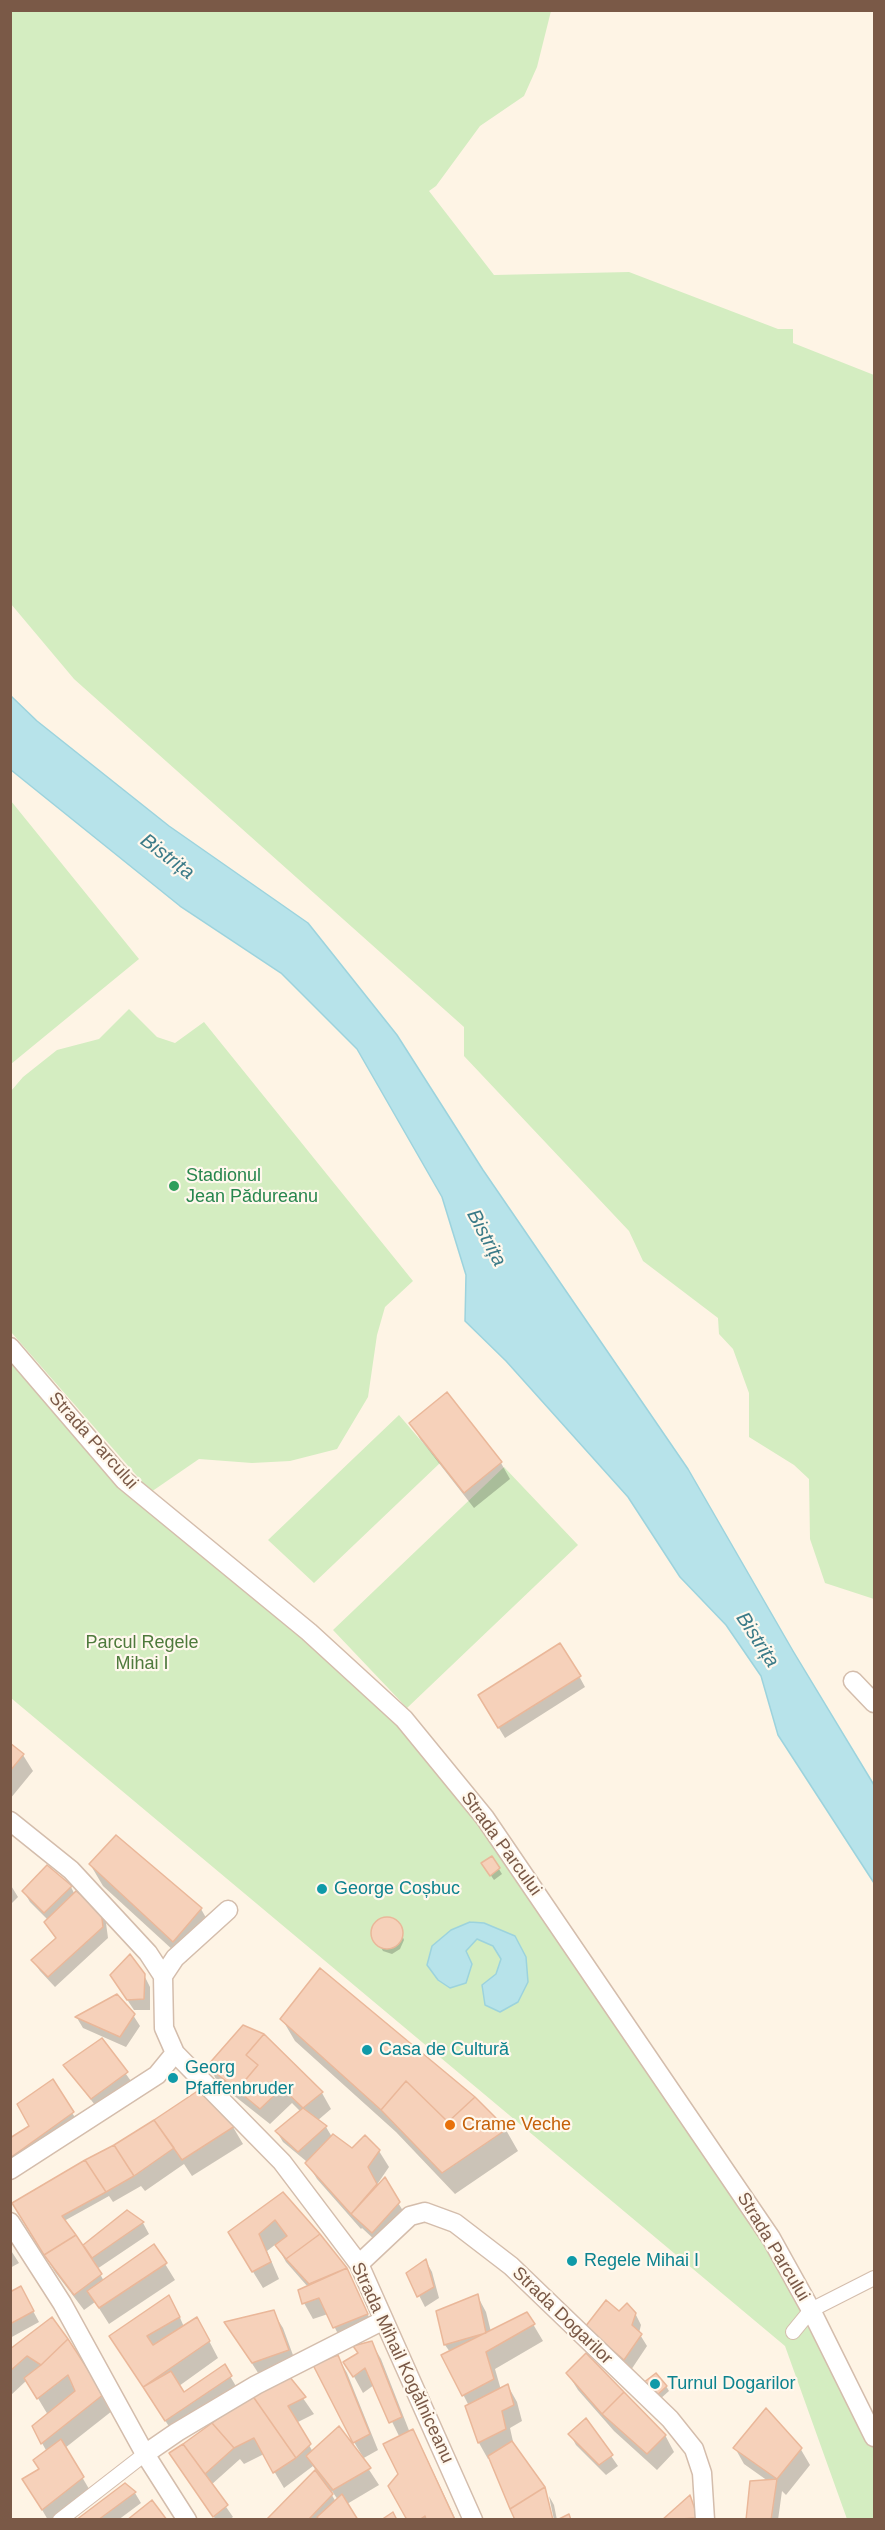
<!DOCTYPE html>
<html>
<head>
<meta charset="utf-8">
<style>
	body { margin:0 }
	#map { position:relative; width:885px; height:2530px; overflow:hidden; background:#fef4e5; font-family:Arial,sans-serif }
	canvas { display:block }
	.frame { position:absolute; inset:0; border:12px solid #7a5947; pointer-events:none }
</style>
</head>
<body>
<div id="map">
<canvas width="885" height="2530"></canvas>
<div class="frame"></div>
</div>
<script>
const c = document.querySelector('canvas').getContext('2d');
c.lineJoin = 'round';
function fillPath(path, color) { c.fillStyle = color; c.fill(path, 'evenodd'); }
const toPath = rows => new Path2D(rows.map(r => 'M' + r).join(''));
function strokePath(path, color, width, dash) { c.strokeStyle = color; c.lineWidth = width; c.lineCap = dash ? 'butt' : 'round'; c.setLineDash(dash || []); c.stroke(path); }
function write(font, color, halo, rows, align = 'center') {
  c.font = font + ' Arial,sans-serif'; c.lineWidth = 4.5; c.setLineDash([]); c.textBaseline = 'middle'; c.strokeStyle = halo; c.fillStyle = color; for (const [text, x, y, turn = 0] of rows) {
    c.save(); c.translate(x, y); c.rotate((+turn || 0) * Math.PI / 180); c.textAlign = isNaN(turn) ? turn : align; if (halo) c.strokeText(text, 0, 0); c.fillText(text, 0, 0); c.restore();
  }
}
const green = toPath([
	[10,11,551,11,537,67,524,96,480,126,436,186,429,191,494,275,629,272,778,329,793,329,793,343,874,375,874,1599,825,1583,810,1539,809,1479,794,1465,749,1437,749,1393,733,1349,719,1334,718,1318,643,1261,629,1231,464,1056,464,1027,74,679,11,604],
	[11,801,139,959,11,1064,10,1064],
	[129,1009,157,1037,175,1043,204,1022,413,1281,385,1307,377,1335,368,1397,337,1449,290,1461,252,1463,199,1459,151,1492,11,1332,11,1091,23,1077,57,1050,99,1039],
	[10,1351,124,1480,424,1741,811,2310,874,2428,874,2519,847,2519,785,2346,11,1698],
	[399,1415,440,1463,314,1583,268,1540],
	[504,1467,578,1545,407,1708,333,1630]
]);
const water = toPath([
	[11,696,37,721,169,826,308,923,397,1035,483,1170,688,1469,793,1651,874,1785,874,1883,778,1735,761,1676,726,1625,680,1577,628,1497,506,1361,465,1321,466,1275,442,1197,357,1049,281,973,180,906,11,770,11,696],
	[470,1922,484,1923,515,1936,526,1957,528,1982,518,2002,500,2012,485,2005,482,1985,496,1974,501,1959,493,1946,477,1939,466,1951,472,1964,466,1983,450,1988,438,1980,427,1965,432,1946,451,1930,470,1922]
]);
const shadow = toPath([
	[447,1394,501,1463,510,1479,474,1508,420,1439,411,1423],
	[579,1676,585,1687,505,1738,486,1707],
	[10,1745,23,1755,33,1771,10,1799],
	[492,1858,502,1874,494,1880,483,1864],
	[90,1864,201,1909,213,1930,186,1962,103,1886],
	[10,1884,18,1897,10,1905],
	[71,1887,75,1895,100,1911,106,1923,108,1938,55,1987,40,1971,33,1961,56,1939,46,1923,48,1920,30,1902,24,1892],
	[391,1920,398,1925,404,1940,400,1949,392,1954,383,1951,373,1934,378,1922],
	[144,1975,150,1987,150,2010,134,2010,118,1986],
	[133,2015,140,2026,126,2047,83,2028,77,2018],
	[282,2019,506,2130,518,2151,455,2194,396,2132,295,2041],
	[263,2035,322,2093,331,2109,317,2121,326,2127,332,2137,352,2150,379,2151,389,2167,376,2186,377,2187,384,2180,405,2214,378,2243,362,2228,361,2229,317,2179,306,2161,283,2142,277,2132,301,2112,292,2103,270,2124,218,2083,209,2066],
	[102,2040,133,2084,98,2109,65,2066],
	[202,2090,233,2127,243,2144,192,2176,184,2164,145,2191,141,2186,113,2202,109,2196,64,2221,87,2254,128,2212,143,2223,149,2234,97,2269,104,2281,154,2246,175,2280,109,2324,95,2302,84,2310,55,2272,14,2204,114,2146],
	[72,2113,79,2123,10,2164,10,2140],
	[283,2194,345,2269,376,2331,343,2344,328,2314,313,2319,304,2303,308,2287,286,2262,276,2244,267,2251,279,2279,263,2288,239,2249],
	[10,2249,19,2263,10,2268],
	[426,2261,432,2272,439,2298,425,2307,408,2274],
	[10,2294,26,2298,39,2322,10,2338],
	[477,2295,486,2312,491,2332,527,2314,543,2341,495,2369,501,2390,508,2386,517,2402,522,2421,510,2428,514,2446,488,2459,479,2443,467,2407,469,2406,443,2355,450,2352,445,2345],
	[273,2312,283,2328,297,2366,262,2379,226,2323],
	[178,2313,184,2327,206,2335,218,2358,179,2386,183,2394,224,2366,240,2393,176,2437,120,2352],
	[619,2313,635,2313,641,2325,639,2333,647,2346,631,2370,593,2338],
	[51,2319,112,2411,65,2448,92,2494,60,2520,48,2520,34,2496,47,2452,42,2443,48,2415,27,2380,10,2396,10,2351],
	[371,2342,381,2359,410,2433,413,2431,422,2448,456,2520,409,2520,400,2475,400,2438,374,2385,363,2393,346,2362,360,2354],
	[337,2356,347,2373,378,2450,362,2459,379,2485,347,2504,356,2520,268,2520,316,2471,313,2466,284,2488,264,2454,244,2464,240,2459,211,2485,233,2517,229,2520,216,2520,170,2454,289,2378,314,2414,296,2423,313,2452,363,2457,354,2442],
	[332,2491,338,2500,336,2502,330,2492],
	[568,2374,665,2435,674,2452,657,2470,614,2431,578,2390],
	[666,2386,669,2391,659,2400,648,2388],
	[586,2420,618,2466,606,2475,576,2445,570,2434],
	[735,2448,800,2448,810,2465,786,2495,782,2491,778,2520,748,2520,768,2481,744,2464],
	[135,2493,141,2503,118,2520,78,2520],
	[549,2496,554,2505,557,2520,554,2520],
	[689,2497,701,2520,664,2520]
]);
const building = toPath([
	[447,1392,502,1462,464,1493,409,1423,447,1392],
	[560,1643,581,1676,498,1728,478,1695,560,1643],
	[10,1743,24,1754,10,1771,10,1743],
	[116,1835,202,1908,173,1942,89,1864,116,1835],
	[492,1856,500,1868,490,1876,481,1863,492,1856],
	[47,1865,72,1886,44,1913,22,1891,47,1865],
	[76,1891,101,1910,103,1927,48,1977,31,1960,56,1938,44,1922,76,1891],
	'371 1933a16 16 0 1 1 32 0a16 16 0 1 1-32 0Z',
	[130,1954,145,1974,144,1999,127,2000,110,1975,130,1954],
	[320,1968,475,2097,448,2122,406,2081,381,2110,280,2019,320,1968],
	[117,1994,135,2014,120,2037,75,2017,117,1994],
	[243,2025,264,2034,246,2055,258,2065,237,2090,207,2066,243,2025],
	[264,2034,323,2092,303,2108,282,2088,260,2109,237,2090,258,2065,246,2055,264,2034],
	[102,2038,128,2072,91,2099,63,2065,102,2038],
	[53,2079,74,2112,10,2158,10,2138,29,2126,17,2104,53,2079],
	[406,2081,448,2122,475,2097,507,2129,442,2173,381,2110,406,2081],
	[202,2088,235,2126,182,2160,154,2120,202,2088],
	[303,2108,327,2126,298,2152,275,2131,303,2108],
	[154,2120,174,2148,134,2176,114,2145,154,2120],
	[333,2134,352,2148,365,2135,380,2150,368,2167,377,2184,351,2214,305,2163,333,2134],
	[114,2145,134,2176,106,2192,85,2160,114,2145],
	[85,2160,106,2192,62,2216,76,2235,44,2255,12,2203,85,2160],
	[385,2177,400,2202,372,2233,351,2214,385,2177],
	[283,2192,320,2234,286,2259,275,2245,287,2236,275,2220,259,2234,271,2262,252,2272,228,2232,283,2192],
	[127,2210,144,2222,92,2258,83,2245,127,2210],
	[320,2234,347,2268,309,2284,286,2259,320,2234],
	[76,2235,102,2274,74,2295,44,2255,76,2235],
	[154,2244,167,2263,99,2308,87,2291,154,2244],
	[426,2259,434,2287,417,2297,406,2273,426,2259],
	[347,2268,368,2314,333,2328,319,2298,302,2304,298,2290,347,2268],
	[21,2286,34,2311,10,2324,10,2292,21,2286],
	[478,2294,486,2333,444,2345,436,2311,478,2294],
	[169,2295,180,2317,147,2336,153,2345,197,2317,210,2341,143,2387,109,2336,169,2295],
	[606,2300,619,2311,627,2303,636,2313,632,2325,642,2334,624,2360,585,2327,606,2300],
	[274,2310,289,2350,252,2363,224,2322,274,2310],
	[527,2312,535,2324,486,2352,494,2379,462,2396,441,2355,527,2312],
	[52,2317,68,2339,41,2365,27,2356,10,2371,10,2349,52,2317],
	[68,2339,104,2394,41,2444,32,2426,75,2391,68,2375,37,2399,24,2378,41,2365,68,2339],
	[372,2341,402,2417,389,2423,365,2368,353,2377,343,2362,358,2353,353,2346,372,2341],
	[586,2353,624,2392,602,2414,566,2373,586,2353],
	[338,2355,370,2434,353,2443,313,2365,338,2355],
	[225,2364,232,2376,165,2421,143,2387,171,2371,184,2392,225,2364],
	[656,2373,667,2386,656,2396,643,2383,656,2373],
	[289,2376,306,2397,288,2406,311,2444,296,2458,252,2395,289,2376],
	[508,2384,514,2405,502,2411,506,2429,478,2443,465,2406,508,2384],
	[624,2392,666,2435,647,2454,602,2414,624,2392],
	[252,2395,296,2458,273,2473,254,2438,234,2448,212,2423,252,2395],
	[766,2408,802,2448,777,2479,733,2448,766,2408],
	[586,2418,613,2455,599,2465,568,2434,586,2418],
	[212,2423,234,2448,205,2474,183,2444,212,2423],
	[339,2426,371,2468,333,2490,306,2456,339,2426],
	[413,2429,455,2520,426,2520,425,2516,419,2520,407,2520,388,2486,398,2474,383,2444,413,2429],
	[61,2439,84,2477,42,2510,22,2479,39,2469,33,2460,61,2439],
	[512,2441,545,2487,510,2509,488,2456,512,2441],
	[183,2444,228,2505,213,2517,169,2453,183,2444],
	[315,2470,333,2494,308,2520,266,2520,315,2470],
	[777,2479,771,2520,746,2520,750,2481,777,2479],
	[125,2483,136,2492,98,2520,76,2520,125,2483],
	[545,2487,553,2520,515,2520,510,2509,545,2487],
	[342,2494,358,2520,319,2520,317,2517,342,2494],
	[690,2495,698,2518,662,2520,690,2495],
	[152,2500,167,2520,127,2520,152,2500],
	[393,2512,397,2520,381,2520,393,2512],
	[569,2514,571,2520,557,2520,569,2514]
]);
const pedestrian = toPath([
	[793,2332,811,2310,874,2278],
	[60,2520,145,2454]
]);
const minor = toPath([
	[10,1347,124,1480,309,1632,404,1719,485,1818,771,2238,811,2310,874,2437],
	[853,1681,874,1703],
	[10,1821,71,1870,148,1953,163,1976],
	[228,1910,175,1958,163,1976,164,2028,175,2053,282,2162,359,2264,473,2520],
	[10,2170,157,2075,175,2053],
	[10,2222,62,2303,145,2454,187,2520],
	[359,2264,410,2216,425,2212,455,2223,511,2266,670,2419,694,2449,702,2473,705,2520],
	[145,2454,177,2432,256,2385,384,2320]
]);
const markers = [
	[174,1186,6,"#2e9e5b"],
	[322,1889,6,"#0f9aa8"],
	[367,2050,6,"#0f9aa8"],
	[173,2078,6,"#0f9aa8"],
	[450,2125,6,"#e8710a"],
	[572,2261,6,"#0f9aa8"],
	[655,2384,6,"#0f9aa8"]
];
const leisureNames = [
	["Stadionul",186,1176],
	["Jean Pădureanu",186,1197]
];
const streetNames = [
	["Strada Parcului",93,1441,48],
	["Strada Parcului",501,1844,54],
	["Strada Parcului",773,2247,59],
	["Strada Dogarilor",562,2316,44],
	["Strada Mihail Kogălniceanu",402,2363,65]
];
const parkNames = [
	["Parcul Regele",142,1643],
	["Mihai I",142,1664]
];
const cultureNames = [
	["George Coșbuc",334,1889],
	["Casa de Cultură",379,2050],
	["Georg",185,2068],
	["Pfaffenbruder",185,2089],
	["Regele Mihai I",584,2261],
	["Turnul Dogarilor",667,2384]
];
const foodNames = [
	["Crame Veche",462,2125]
];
const waterNames = [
	["Bistrița",167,857,37],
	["Bistrița",486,1238,62],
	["Bistrița",757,1640,57]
];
fillPath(green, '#d4edc1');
fillPath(water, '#b7e3ea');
strokePath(water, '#9cd3dd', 1.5);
fillPath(shadow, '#0003');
fillPath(building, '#f6d1ba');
strokePath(building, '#eab799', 1.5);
strokePath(pedestrian, '#d4bdac', 16);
strokePath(minor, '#d4bdac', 21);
strokePath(pedestrian, '#fff', 14);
strokePath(minor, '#fff', 18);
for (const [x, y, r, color] of markers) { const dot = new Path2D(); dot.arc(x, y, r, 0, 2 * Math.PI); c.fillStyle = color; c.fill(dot); strokePath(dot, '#fff8ed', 2); }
write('18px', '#27864d', '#fff8ed', leisureNames, 'left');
write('18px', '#7a5947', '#fff8ed', streetNames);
write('18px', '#4e7a3c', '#fff8ed', parkNames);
write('18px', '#0d838f', '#fff8ed', cultureNames, 'left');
write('18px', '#c56008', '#fff8ed', foodNames, 'left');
write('italic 20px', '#3b7b88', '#fff8ed', waterNames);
</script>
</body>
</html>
